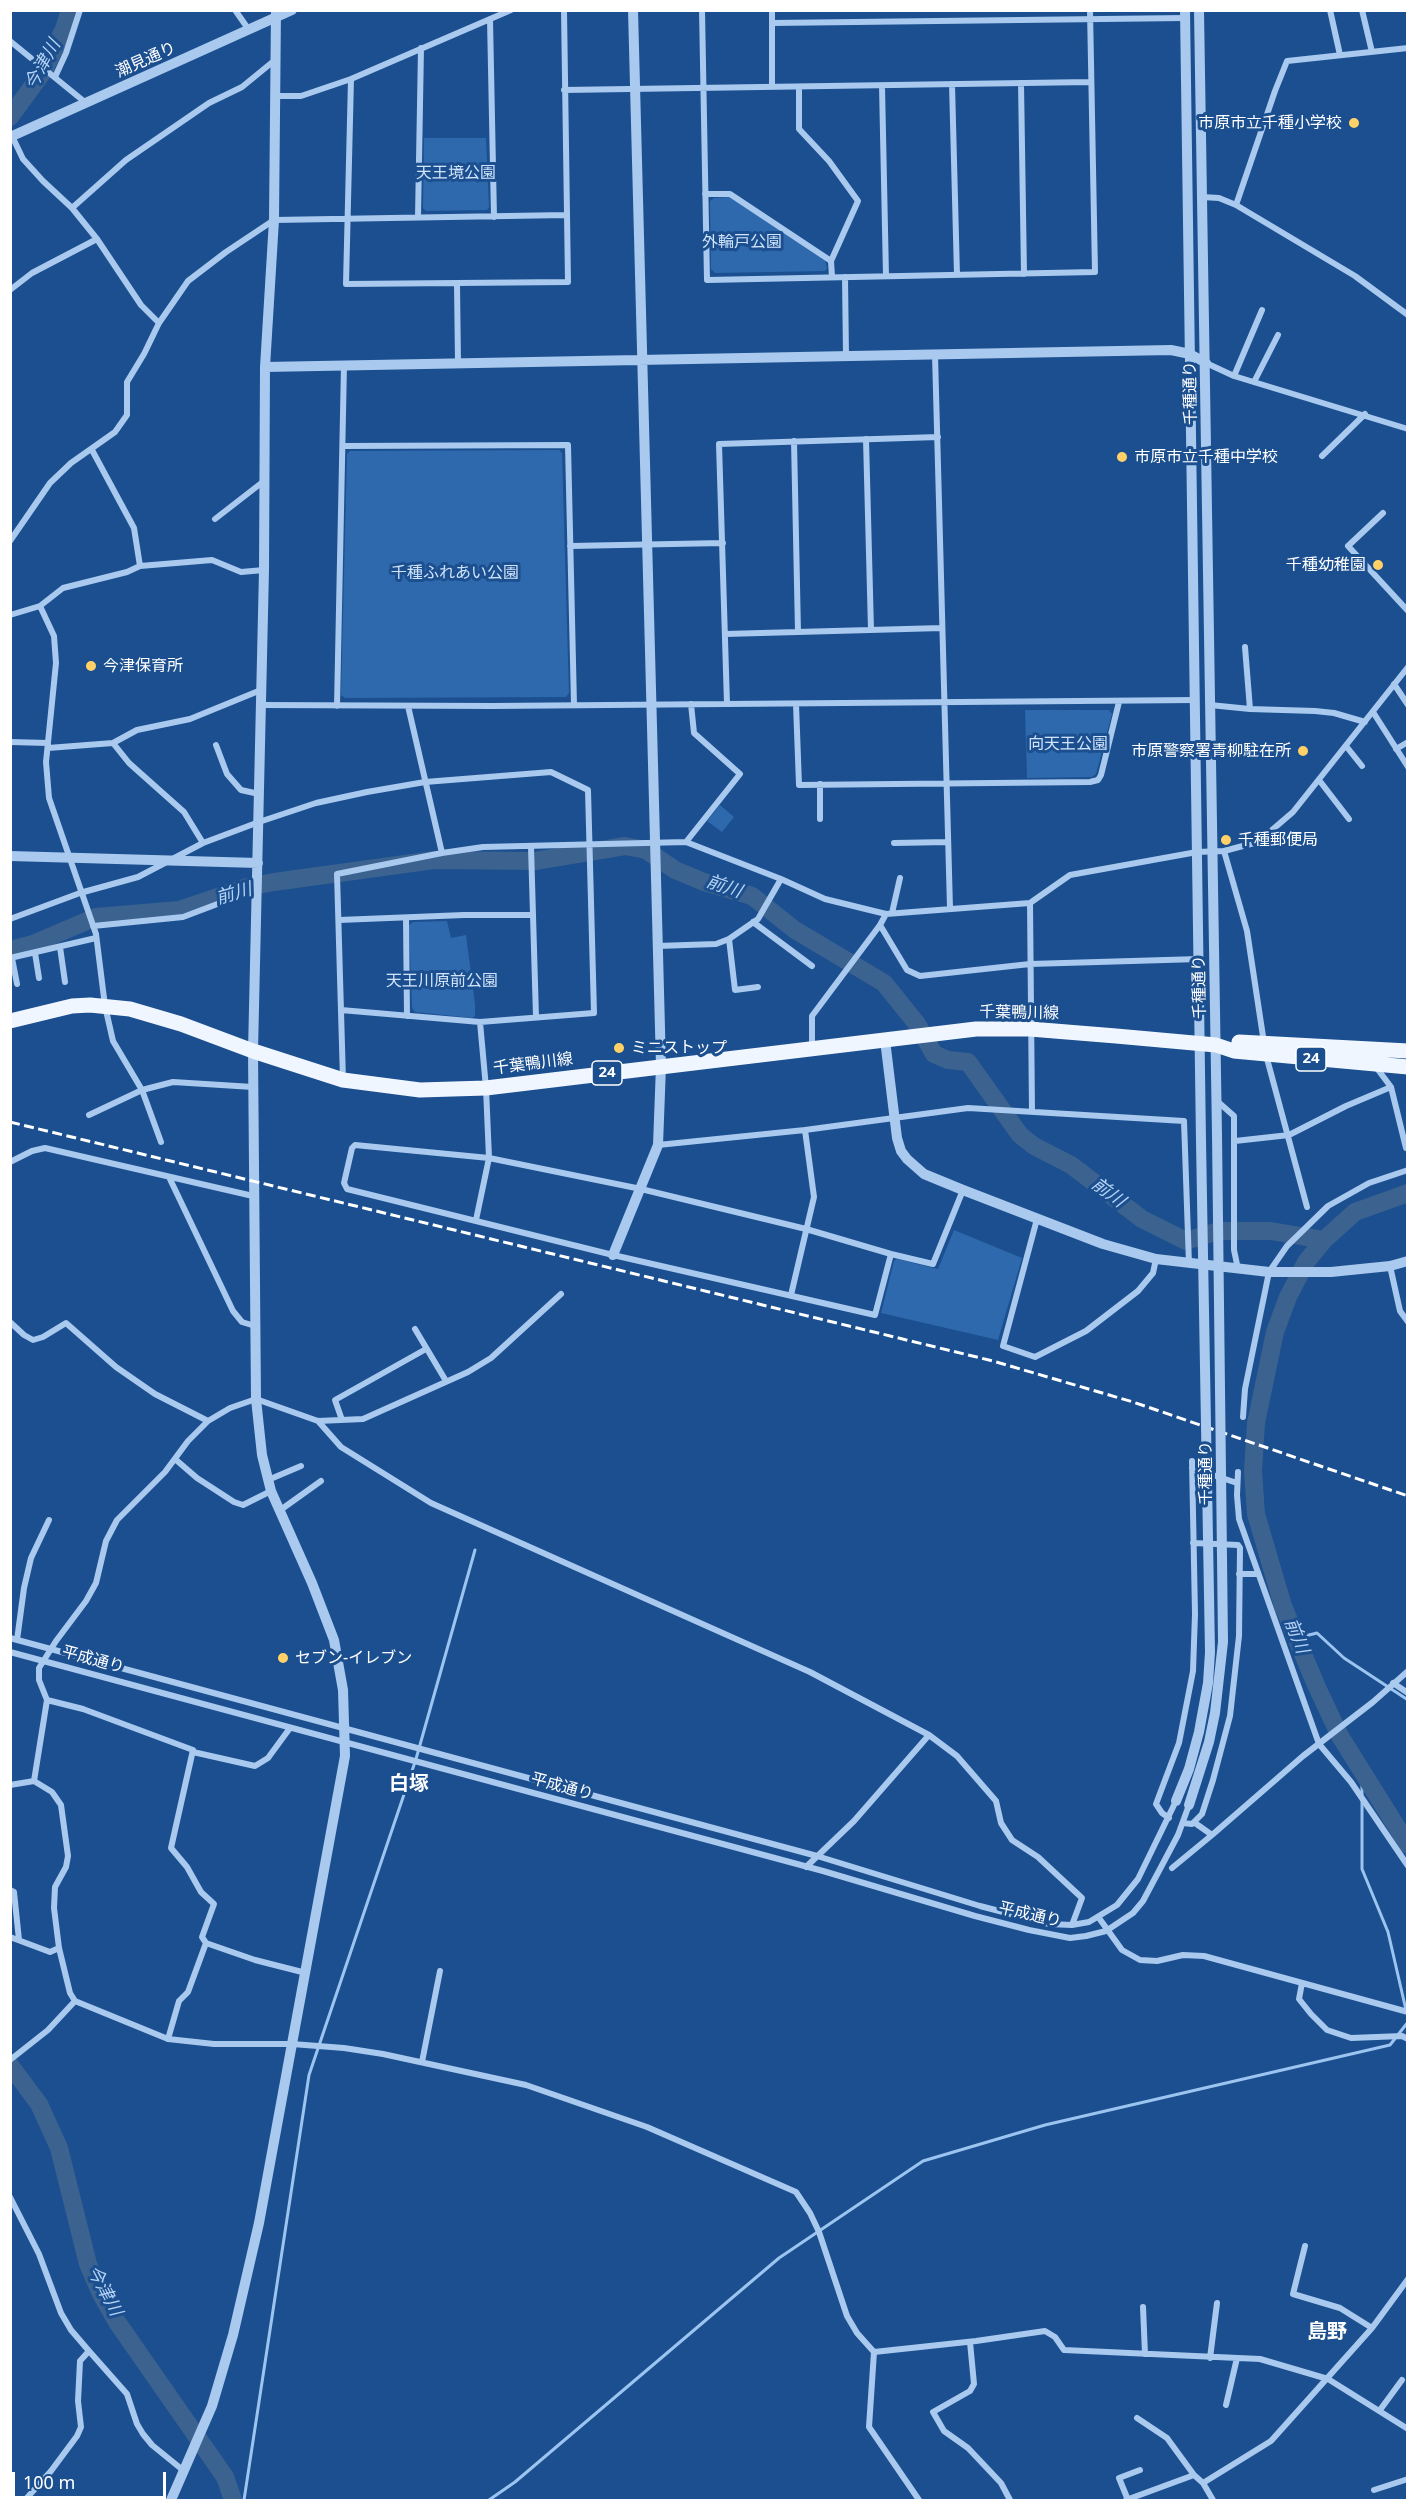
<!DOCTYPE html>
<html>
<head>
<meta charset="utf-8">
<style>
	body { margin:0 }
	#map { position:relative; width:1418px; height:2511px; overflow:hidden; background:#1b4f8f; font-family:"Noto Sans",sans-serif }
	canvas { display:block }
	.frame { position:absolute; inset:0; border:12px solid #fff; pointer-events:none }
	.scale { position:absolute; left:12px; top:2472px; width:154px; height:27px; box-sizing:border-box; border:3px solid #fff; border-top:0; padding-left:8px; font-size:18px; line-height:21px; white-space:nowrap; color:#fff; -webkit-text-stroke:4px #1b4f8f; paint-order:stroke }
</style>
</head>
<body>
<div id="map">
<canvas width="1418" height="2511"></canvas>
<div class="frame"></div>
<div class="scale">100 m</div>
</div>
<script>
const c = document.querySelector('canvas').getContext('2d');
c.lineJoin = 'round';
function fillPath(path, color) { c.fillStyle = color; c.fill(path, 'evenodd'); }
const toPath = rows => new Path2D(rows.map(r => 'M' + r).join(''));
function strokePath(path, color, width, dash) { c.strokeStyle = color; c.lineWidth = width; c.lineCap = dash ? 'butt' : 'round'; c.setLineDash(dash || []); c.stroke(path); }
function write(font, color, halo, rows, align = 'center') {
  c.font = font + ' "Noto Sans","Noto Sans JP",sans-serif'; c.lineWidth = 6; c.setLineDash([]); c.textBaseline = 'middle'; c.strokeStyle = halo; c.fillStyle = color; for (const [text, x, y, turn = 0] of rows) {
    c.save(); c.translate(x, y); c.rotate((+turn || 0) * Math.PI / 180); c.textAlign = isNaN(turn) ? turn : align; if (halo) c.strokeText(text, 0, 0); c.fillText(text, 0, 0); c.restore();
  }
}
const green = toPath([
	[424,138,486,138,489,207,487,210,426,211,423,208],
	[730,197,825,261,827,268,825,271,715,273,711,269,710,201,714,198],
	[559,450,562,453,569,693,566,697,345,698,341,695,347,454,350,451],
	[1025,710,1109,710,1112,714,1096,774,1092,777,1027,778],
	[720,805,734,817,722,832,707,821],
	[447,921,451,938,466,935,475,1004,475,1016,472,1018,415,1012,412,1008,409,925,413,922],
	[954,1230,1022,1258,998,1340,881,1313,894,1261,897,1259,938,1269]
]);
const stream = toPath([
	[1297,1638,1317,1633,1344,1658,1408,1700],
	[1362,1773,1362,1795],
	[1362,1802,1362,1869,1388,1932,1406,2010],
	[244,2500,309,2075,416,1759,475,1550],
	[489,2500,515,2482,779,2258,923,2161,1045,2125,1390,2045,1408,2022]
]);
const river = toPath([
	[10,117,43,72,64,29,70,10],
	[10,950,33,944,96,917,179,910,247,887,274,882,434,860,535,861,625,846,646,850,675,870,704,882,752,896,795,930,884,983,917,1024,934,1054,948,1060,968,1062,1020,1135,1034,1146,1071,1165,1142,1219,1186,1241,1218,1231,1271,1231,1324,1240],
	[1408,1193,1355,1212,1324,1240,1306,1262,1288,1297,1275,1332,1256,1423,1253,1471,1256,1514,1283,1606,1316,1685,1340,1736,1408,1845],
	[10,2065,39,2104,59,2148,88,2264,101,2294,117,2322,225,2477,233,2500]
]);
const minor = toPath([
	[235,10,249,30],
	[702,10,707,280,1095,272,1090,10],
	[772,10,772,87],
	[1330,10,1340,55],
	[1362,10,1372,52],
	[490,19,494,217],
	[772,23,1185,18],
	[10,41,86,103],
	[55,77,66,53,80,10],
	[351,79,346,284,568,282,564,10],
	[1021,83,1024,274],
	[952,84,957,275],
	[882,86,886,276],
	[799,87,799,129,829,161,858,201,831,261,832,277],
	[564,90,1090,82],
	[275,96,301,96,351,79,511,10],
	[12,136,23,159,43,181,72,208,97,239,141,305,159,323],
	[705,194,730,194,831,261],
	[1202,197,1219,198,1236,205,1355,276,1408,315],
	[1236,205,1275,91,1287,61,1408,48],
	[72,208,126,160,209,103,242,87,275,60],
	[418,217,421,48],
	[845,277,846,356],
	[457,284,458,363],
	[10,290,32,273,97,239],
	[935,355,950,908],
	[1206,363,1234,376,1408,429],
	[1234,376,1262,310],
	[1254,382,1278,335],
	[866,439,871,630],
	[794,441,798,632],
	[343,446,568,445,574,705],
	[1322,456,1365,414],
	[1383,513,1348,546,1408,611],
	[215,519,264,481],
	[10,541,50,483,71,463,115,432,127,415,127,382,144,354,159,323,188,281,226,252,274,220,566,215],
	[570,546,723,543],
	[140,566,212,560,241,572,264,570],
	[40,606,54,636,56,663,46,762,49,798,96,934,105,1006,113,1041,142,1090,161,1142],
	[10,615,40,606,63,588,127,572,140,566,134,528,92,450],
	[725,634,942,628],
	[1245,647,1250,709],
	[1394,684,1408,705],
	[727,704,719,444,938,437],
	[796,704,799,785,1090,782,1098,780,1101,775,1119,702],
	[261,705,492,706,1195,700],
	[1210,705,1250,709,1315,711,1334,713,1365,722],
	[337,706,344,365],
	[408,706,442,853],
	[1373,712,1408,767],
	[10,742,48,743],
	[113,743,129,763,184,812,203,843],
	[216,745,227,774,241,790,259,794],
	[1346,746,1362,766],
	[48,748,113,743,137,730,190,719,261,690],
	[1396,749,1408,742],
	[1319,780,1349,819],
	[820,784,820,819],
	[686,842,740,774,694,733,691,704],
	[894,843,948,842],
	[531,847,536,1017],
	[1224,851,1247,931,1264,1043],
	[1030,903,1032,1112],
	[892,913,900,878],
	[406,918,407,1016],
	[10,919,80,893,138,877,203,843,259,822,316,803,367,792,425,782,551,772,588,790,594,1013,480,1022,341,1010],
	[339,920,464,915,532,915],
	[753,922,812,966],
	[880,925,907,970,920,976,1030,964,1199,959],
	[93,926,183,917,257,889],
	[729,939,735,990,758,987],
	[657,946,716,944,729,939,758,919,781,879],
	[60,947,65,982],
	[35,953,39,978],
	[10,958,96,938],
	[12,958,17,984],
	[812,1047,812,1016,880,925,886,914],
	[1266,1055,1307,1207],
	[1376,1067,1391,1087,1406,1148],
	[343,1080,337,874,442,853,483,847,686,842,781,879,825,899,886,914,1030,903,1070,875,1197,852,1224,851,1258,842,1293,812,1408,667],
	[1217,1101,1234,1116,1234,1250,1238,1269],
	[89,1115,142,1090,173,1082,253,1087],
	[1235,1141,1289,1135,1346,1106,1391,1087],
	[658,1145,805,1130,968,1108,1184,1121,1189,1264],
	[10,1162,32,1151,45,1148,253,1196],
	[169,1177,233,1311,242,1322,255,1326],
	[1037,1219,1003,1346,1035,1357,1086,1331,1138,1291,1153,1273,1156,1259],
	[476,1220,489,1158,486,1088,480,1022],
	[891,1254,875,1315,613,1255,347,1189,344,1183,352,1148,355,1145,489,1158,641,1189,806,1229,891,1254,933,1264,963,1190],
	[1390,1266,1400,1311,1408,1322],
	[791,1295,814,1197,805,1130],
	[10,1322,24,1335,33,1340,43,1337,66,1323,116,1367,155,1394,208,1421],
	[415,1329,446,1381],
	[1243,1417,1245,1389,1269,1272,1287,1246,1328,1206,1369,1183,1408,1170],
	[342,1420,335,1400,426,1349],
	[318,1421,341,1447,431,1503,810,1672,929,1735,957,1756,996,1801,1001,1823,1012,1840,1038,1857,1082,1898,1072,1925],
	[175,1459,197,1478,234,1502,243,1505,271,1491],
	[1192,1468,1237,1483],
	[1238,1472,1237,1495,1239,1519,1319,1744,1351,1782,1408,1866],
	[268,1480,301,1466],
	[279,1511,321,1481],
	[1239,1574,1258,1574],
	[10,1638,817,1856,980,1906,1049,1924,1072,1925,1089,1922,1117,1905,1138,1879,1176,1801],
	[17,1640,24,1588,31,1558,49,1520],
	[10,1652,823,1871,975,1916,1029,1930,1070,1938,1086,1936,1106,1931,1133,1913,1143,1901,1178,1835,1189,1805],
	[1393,1683,1408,1693],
	[47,1700,83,1709,193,1750,171,1848,187,1867,201,1892,214,1904,202,1937,206,1943,188,1992,179,2001,168,2039],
	[193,1752,255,1766,268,1758,290,1728],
	[34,1781,47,1700,39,1680,39,1668,56,1641,86,1601,96,1583,106,1541,117,1520,165,1472,188,1441,208,1421,230,1408,256,1399,318,1421,363,1419,468,1372,491,1358,561,1294],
	[10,1785,34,1781,52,1792,61,1805,68,1856,66,1867,55,1887,54,1908,59,1948,70,1993,75,2001,168,2039,214,2044,292,2044,344,2048,383,2054,526,2085,647,2127,796,2192,810,2213,819,2232,847,2316,857,2333,874,2352,976,2341,1045,2331,1055,2337,1064,2350,1260,2359,1328,2379,1408,2429],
	[1169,1818,1162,1813,1156,1804,1179,1743,1193,1671,1195,1614,1192,1461],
	[1183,1823,1192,1824,1202,1814,1213,1780,1230,1716,1239,1636,1240,1548,1238,1545,1193,1543],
	[1195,1823,1212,1835,1303,1756,1373,1702,1408,1671],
	[806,1867,854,1821,929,1735],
	[1172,1868,1212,1835],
	[10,1890,14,1892,19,1940],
	[1099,1918,1122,1950,1140,1960,1157,1961,1183,1955,1204,1956,1408,2012],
	[10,1937,50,1952,59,1948],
	[206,1943,255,1960,306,1973],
	[1302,1983,1299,1999,1311,2014,1327,2030,1351,2038,1402,2036,1408,2039],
	[10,2060,48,2030,75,2001],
	[422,2062,440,1971],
	[10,2197,39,2254,61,2313,71,2330,89,2351,80,2361,78,2401,81,2427,77,2436,51,2471,25,2500],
	[1305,2246,1293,2294,1340,2308,1372,2328],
	[1143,2307,1145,2354],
	[970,2342,974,2384,970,2391,933,2412,944,2431,968,2448,985,2466,1001,2483,1010,2500],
	[89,2351,127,2394,137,2424,143,2434,152,2445,184,2471],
	[874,2352,869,2427,919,2500],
	[1210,2358,1217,2303],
	[1226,2405,1237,2358],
	[1380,2410,1402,2380],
	[1137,2418,1167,2438,1194,2475],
	[1203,2483,1271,2441,1372,2328,1408,2279],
	[1374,2490,1408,2479],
	[1126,2500,1194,2475,1203,2483,1213,2500],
	[1128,2500,1119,2478,1140,2470]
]);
const tertiary = toPath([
	[1185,10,1201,1141],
	[1199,10,1217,1135],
	[10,137,292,10],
	[265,367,1171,350,1190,354,1206,363],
	[10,856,258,863],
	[885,1040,897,1138,901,1151,907,1159,924,1174,963,1190,1103,1244,1156,1259,1269,1272,1331,1272,1390,1266,1408,1261],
	[613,1255,658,1145,661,1066,633,10],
	[171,2500,212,2406,233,2335,259,2223,345,1756,343,1690,334,1640,312,1583,271,1491,262,1455,256,1399,253,1051,264,570,265,367,274,220,276,10]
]);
const primary = toPath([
	[10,1021,72,1006,90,1005,130,1009,181,1024,253,1051,343,1080,420,1090,486,1088,976,1029,1030,1029,1116,1036,1216,1045,1234,1051,1408,1067],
	[1239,1042,1408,1051]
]);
const rail = toPath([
	[10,1122,993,1361,1133,1402,1408,1496]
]);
const tertiaryBridge = toPath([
	[1176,1801,1189,1769,1199,1732,1208,1683,1210,1652,1201,1141],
	[1189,1805,1209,1742,1215,1713,1223,1642,1217,1135]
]);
const markers = [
	[1354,123,6,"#ffd166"],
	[1122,457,6,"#ffd166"],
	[1378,565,6,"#ffd166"],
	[91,666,6,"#ffd166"],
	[1303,751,6,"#ffd166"],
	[1226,840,6,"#ffd166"],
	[619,1048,6,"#ffd166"],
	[283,1658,6,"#ffd166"]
];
const shields = [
	[1311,1059,30],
	[607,1073,30]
];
const shieldNames = [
	["24",1311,1059],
	["24",607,1073]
];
const streetNames = [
	["潮見通り",146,60,-24],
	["千種通り",1191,393,-91],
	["千種通り",1200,987,-91],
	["千葉鴨川線",1019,1013,1],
	["千葉鴨川線",533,1064,-7],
	["千種通り",1206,1473,-90],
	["平成通り",93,1660,15],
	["平成通り",562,1787,15],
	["平成通り",1030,1915,13]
];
const poiNames = [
	["市原市立千種小学校",1342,123,"right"],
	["市原市立千種中学校",1134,457],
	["千種幼稚園",1366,565,"right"],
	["今津保育所",103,666],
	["市原警察署青柳駐在所",1291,751,"right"],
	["千種郵便局",1238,840],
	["ミニストップ",631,1048],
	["セブン-イレブン",295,1658]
];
const parkNames = [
	["天王境公園",456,173],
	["外輪戸公園",742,242],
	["千種ふれあい公園",455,573],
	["向天王公園",1068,744],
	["天王川原前公園",442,981]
];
const waterNames = [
	["今津川",43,65,-61],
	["前川",724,887,19],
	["前川",234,894,-16],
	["前川",1108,1193,37],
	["前川",1296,1636,68],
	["今津川",104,2291,62]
];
const quarterNames = [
	["白塚",409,1784],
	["島野",1327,2332]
];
fillPath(green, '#2e69ad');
strokePath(stream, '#9cc4f0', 3);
strokePath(river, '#3c6290', 18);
strokePath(minor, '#a9c9ee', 6);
strokePath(tertiary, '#a9c9ee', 10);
strokePath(primary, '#f0f6ff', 15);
strokePath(rail, '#fff', 3, [10, 4.5]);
strokePath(tertiaryBridge, '#a9c9ee', 10);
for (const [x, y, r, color] of markers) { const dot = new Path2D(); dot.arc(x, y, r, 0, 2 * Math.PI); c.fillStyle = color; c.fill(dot); strokePath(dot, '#1b4f8f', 2); }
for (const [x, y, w] of shields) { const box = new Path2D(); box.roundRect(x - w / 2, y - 12, w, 24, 4.5); c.fillStyle = '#1b4f8f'; c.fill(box); strokePath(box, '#fff', 1.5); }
write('bold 15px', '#fff', null, shieldNames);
write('16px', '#fff', '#1b4f8f', streetNames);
write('16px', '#fff', '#1b4f8f', poiNames, 'left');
write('16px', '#cfe3fa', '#1b4f8f', parkNames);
write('italic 18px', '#b5d3f5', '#1b4f8f', waterNames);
write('bold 20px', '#fff', '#1b4f8f', quarterNames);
</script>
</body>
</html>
